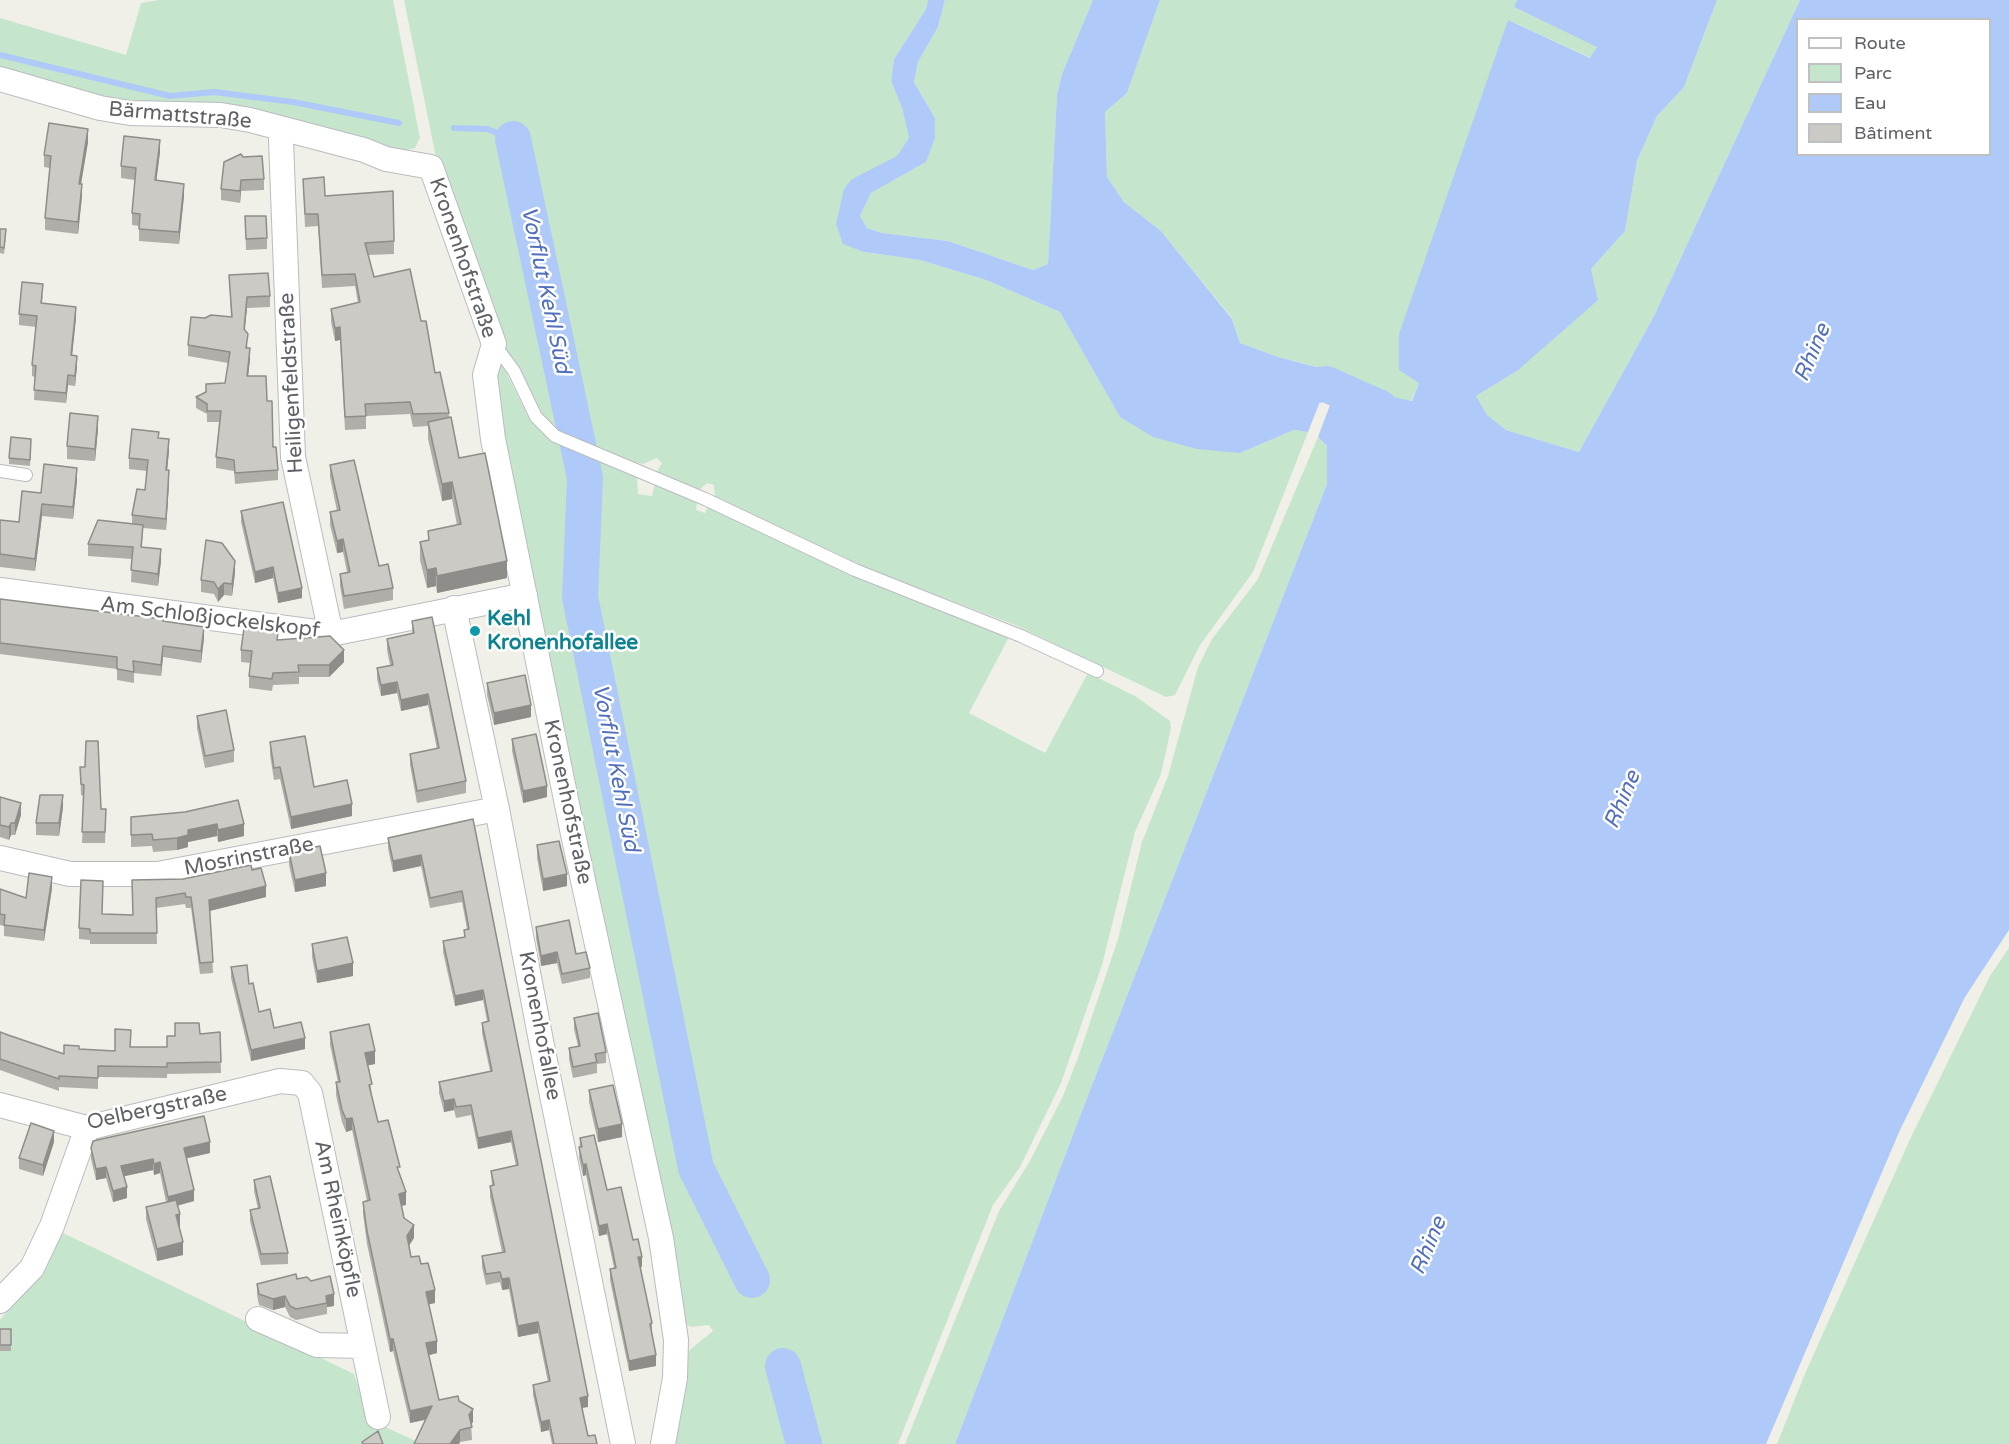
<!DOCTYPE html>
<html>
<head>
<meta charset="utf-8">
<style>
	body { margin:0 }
	#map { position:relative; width:2009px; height:1444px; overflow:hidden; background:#f0f0e8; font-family:"Varela Round",sans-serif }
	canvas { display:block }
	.legend { position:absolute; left:1796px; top:18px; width:195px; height:138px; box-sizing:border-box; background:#fff; border:2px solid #bfc0c2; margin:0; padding:8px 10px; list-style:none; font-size:18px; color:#5f6166 }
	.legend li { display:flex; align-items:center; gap:12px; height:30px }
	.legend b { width:30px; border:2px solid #bfc0c2 }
</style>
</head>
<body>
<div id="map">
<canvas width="2009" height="1444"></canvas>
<ul class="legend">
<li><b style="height:8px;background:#fff"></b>Route</li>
<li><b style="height:16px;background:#c6e5cd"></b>Parc</li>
<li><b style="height:16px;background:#afc9f9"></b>Eau</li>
<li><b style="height:16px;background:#cbcac4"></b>Bâtiment</li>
</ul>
</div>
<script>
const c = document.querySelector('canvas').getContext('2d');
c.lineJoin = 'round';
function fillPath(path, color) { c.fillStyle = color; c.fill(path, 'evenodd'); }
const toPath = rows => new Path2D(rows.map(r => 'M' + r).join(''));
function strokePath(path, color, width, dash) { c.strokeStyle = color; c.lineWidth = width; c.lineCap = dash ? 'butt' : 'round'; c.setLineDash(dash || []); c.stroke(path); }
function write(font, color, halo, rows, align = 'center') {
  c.font = font + ' "Varela Round",sans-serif'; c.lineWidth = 5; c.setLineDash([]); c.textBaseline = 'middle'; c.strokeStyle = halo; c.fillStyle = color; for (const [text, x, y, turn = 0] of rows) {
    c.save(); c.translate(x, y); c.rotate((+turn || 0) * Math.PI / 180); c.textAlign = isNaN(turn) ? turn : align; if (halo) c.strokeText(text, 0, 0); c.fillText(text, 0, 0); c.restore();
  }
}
const green = toPath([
	[159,0,393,0,420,138,415,148,399,152,126,104,0,72,0,18,126,55,141,3],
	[404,0,928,0,926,9,894,59,891,81,902,108,909,138,898,156,852,179,864,252,920,260,986,280,1060,312,1120,417,1240,453,1294,430,1308,432,1253,572,1200,645,1175,695,1166,697,1015,625,876,572,715,498,714,485,707,483,698,491,659,475,657,472,662,463,657,458,643,464,629,461,637,478,638,494,652,496,655,484,697,502,696,510,705,513,708,506,864,581,1009,637,969,713,1045,753,1088,673,1135,696,1170,721,1171,728,1161,774,1135,832,1102,965,1061,1083,1020,1167,993,1205,898,1444,672,1444,686,1353,713,1331,709,1325,691,1327,682,1322,498,440,489,381,497,362,503,366,528,417,543,433,558,443,513,358,499,341,438,167],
	[945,0,1093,0,1062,74,1057,94,1048,264,1033,270,948,241,882,233,867,228,860,216,871,193,926,162,935,118,914,82,918,62,938,27],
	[1160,0,1517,0,1514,7,1597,46,1591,58,1508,20,1419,383,1411,401,1361,390,1342,373,1278,357,1240,343,1232,318,1161,231,1124,202,1107,177,1105,112,1127,93],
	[1717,0,1800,0,1654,316,1579,452,1506,430,1487,415,1476,396,1517,371,1591,269,1625,231,1637,161,1657,116,1684,87],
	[1318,437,1327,446,1327,484,1087,1098,955,1444,905,1444,999,1211,1030,1161,1063,1096,1079,1055,1118,939,1142,842,1168,776,1198,667,1212,639,1258,579],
	[2009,948,2009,1444,1777,1444,1804,1376,1911,1137,1990,976],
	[57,1230,354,1374,370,1420,422,1444,0,1444,0,1320,31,1282]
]);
const water = toPath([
	[928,0,945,0,938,27,918,62,914,82,935,118,935,138,926,162,871,193,860,216,867,228,882,233,948,241,1033,270,1048,264,1057,94,1062,74,1093,0,1160,0,1127,93,1105,112,1107,177,1124,202,1161,231,1232,319,1240,343,1278,357,1332,371,1308,432,1294,430,1240,453,1197,449,1153,437,1120,417,1060,312,986,280,920,260,864,252,843,244,836,224,844,189,852,179,897,156,909,138,902,108,891,81,894,59,926,9],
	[1517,0,1717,0,1684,87,1657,116,1637,161,1625,231,1591,269,1598,300,1517,371,1476,396,1487,415,1506,430,1579,452,1654,316,1800,0,2009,0,2009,930,1965,997,1900,1130,1766,1444,955,1444,1087,1098,1327,484,1327,446,1318,437,1342,373,1361,390,1412,401,1419,383,1399,370,1399,334,1508,20,1590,58,1597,47,1514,7],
	[1798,20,1990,20,1990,154,1798,154]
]);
const stream = toPath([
	[0,55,170,96,214,92,293,102,399,123],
	[454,128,487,129,513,139]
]);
const river = toPath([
	[513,139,585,478,580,597,696,1168,752,1280],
	[1279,390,1326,384,1380,408],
	[783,1366,804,1444]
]);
const service = toPath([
	[494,344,514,371,536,417,555,436,705,499,855,570,1021,636,1097,671],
	[0,471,26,475]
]);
const minor = toPath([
	[0,79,100,108,130,113,221,115,250,120,364,150,386,159,431,167,494,344,485,375,493,439,574,839,661,1238,676,1340,675,1378,663,1444],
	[283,129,281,140,293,457,331,634],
	[0,590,331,634,525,595],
	[454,608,497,809,542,1046,623,1444],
	[0,858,70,874,158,874,497,809],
	[0,1105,87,1128,280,1081,302,1083,310,1093,378,1417],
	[0,1301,32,1268,52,1226,87,1128],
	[258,1319,317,1345,363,1346]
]);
const wall = toPath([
	[88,142,81,184,82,196,78,234,45,230,45,218,50,168,44,167,44,155],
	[160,152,156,180,184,196,179,244,139,241,139,226,132,225,132,213,135,180,121,178,121,166],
	[243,157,264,179,264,190,241,191,240,203,221,200,221,189],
	[303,179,325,196,394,241,394,254,368,255,374,277,421,321,435,373,449,413,449,417,459,458,507,578,437,593,436,586,427,588,420,560,420,542,428,540,428,531,457,525,452,499,442,501,428,439,428,426,413,427,410,414,366,416,366,429,345,430,340,340,335,341,331,322,331,309,358,303,355,286,322,288,318,226,305,227],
	[245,216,267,238,267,249,246,250],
	[0,229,6,235,4,254,0,253],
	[229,275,270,296,270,307,247,308,244,330,250,359,248,376,267,401,273,447,278,470,278,480,235,484,234,471,216,468,216,457,219,422,207,422,207,414,196,408,196,397,225,383,228,363,188,356,188,345,205,318,231,317],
	[43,295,42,303,76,318,72,355,77,366,75,386,68,385,66,403,34,400,35,377,32,376,32,365,36,327,19,325,19,314],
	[98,429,95,461,67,459,67,446],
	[159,438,169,451,167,470,169,482,166,530,143,528,142,547,161,561,158,586,131,582,132,559,88,556,88,544,132,524,132,515,145,490,147,471,129,469,129,458],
	[31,445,30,466,9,464,9,458],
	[330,465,379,566,393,588,393,600,344,609,340,586,340,574,347,572,343,552,337,553,330,525,330,512,337,511,330,477],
	[77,481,73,519,42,516,35,571,0,567,0,520,19,522,41,493],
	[241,511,302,598,278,603,273,578,255,583,241,522],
	[235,573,232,596,224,595,218,602,214,594,201,592,201,580],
	[0,599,163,621,204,638,201,663,163,657,161,676,134,673,134,683,117,680,117,669,0,654],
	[412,621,466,781,466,793,417,803,410,765,410,754,437,749,428,705,401,711,397,693,381,696,377,679,377,668,390,665,387,650,387,639,412,634],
	[278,640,344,662,329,677,299,677,299,684,273,685,272,691,249,688,249,676,251,663,241,662,241,650],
	[487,683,531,717,494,725,487,695],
	[197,716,234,750,234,762,205,768,197,728],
	[512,739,547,797,523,803,512,751],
	[270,742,314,787,352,816,291,829,280,779,274,780,270,755],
	[80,767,106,819,105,843,82,843,84,796,81,795],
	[0,797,21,815,15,835,11,835,9,840,0,837],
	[63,807,59,836,36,835,36,823],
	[185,812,244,836,218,842,217,836,188,842,188,847,177,850,153,852,152,846,131,847,131,817],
	[473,819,588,1407,582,1408,588,1436,597,1444,552,1444,549,1430,541,1432,533,1395,533,1385,548,1382,538,1333,518,1337,509,1289,502,1290,500,1282,486,1285,482,1267,482,1256,502,1252,490,1197,490,1186,492,1186,491,1171,516,1166,511,1142,478,1149,471,1115,456,1118,454,1110,444,1112,439,1093,439,1082,490,1071,482,1033,482,1023,487,1021,483,1000,455,1006,443,952,443,941,464,938,464,930,467,929,462,902,430,908,421,866,393,872,388,848,388,838],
	[537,845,567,886,543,891,537,858],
	[289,852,326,886,295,892,289,865],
	[252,870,266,897,210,911,213,973,200,974,191,908,186,908,185,904,156,908,157,944,90,944,90,940,79,939,79,928,103,892,102,914,133,915,132,880,183,879],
	[52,888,44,941,4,936,4,926,0,925,0,889,26,898],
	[536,927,576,954,590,968,590,978,562,984,557,963,541,966,536,938],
	[312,944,353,976,317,983,312,957],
	[231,967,249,984,259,1012,274,1028,305,1049,251,1061,231,978],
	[574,1018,606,1052,606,1063,597,1064,597,1073,573,1078,569,1059,569,1048,578,1046,574,1029],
	[0,1032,8,1035,64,1054,79,1049,115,1051,131,1047,167,1047,175,1036,220,1032,221,1073,167,1074,167,1078,98,1077,98,1089,59,1087,59,1091,0,1070],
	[330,1032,375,1064,368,1065,372,1096,378,1122,400,1175,406,1205,401,1206,404,1218,414,1238,409,1246,411,1257,421,1264,435,1303,428,1304,437,1353,429,1355,439,1400,459,1401,473,1422,471,1424,472,1440,460,1442,459,1444,414,1444,425,1420,410,1423,393,1351,390,1352,367,1244,363,1214,363,1202,367,1201,352,1130,346,1132,342,1122,336,1095,336,1082,338,1082,330,1045],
	[589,1090,622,1137,598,1142,589,1102],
	[580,1138,633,1240,642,1267,640,1267,652,1323,652,1334,656,1366,629,1371,610,1280,610,1269,614,1268,607,1234,599,1236,586,1175,583,1176,579,1158],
	[54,1142,43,1176,19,1169,19,1158],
	[91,1148,210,1153,186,1158,194,1201,177,1206,180,1226,179,1227,183,1255,157,1261,146,1219,146,1207,166,1202,160,1173,154,1175,153,1170,124,1176,127,1198,113,1202,106,1178,96,1180,91,1159],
	[254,1180,288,1253,288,1264,261,1265,250,1221,250,1210,258,1209,254,1191],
	[297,1279,334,1306,327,1307,327,1314,296,1320,290,1317,285,1307,273,1310,259,1305,257,1295,257,1284],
	[0,1329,11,1329,11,1351,0,1351]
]);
const shadedWall = toPath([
	[88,129,88,142,79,196,79,184],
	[160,140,160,152,155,192,155,180],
	[241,180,241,191,240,203,240,191],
	[82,184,82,196,78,234,78,222],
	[184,184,184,196,179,244,179,232],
	[247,297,247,308,244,339,244,329],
	[76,307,76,318,71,366,71,355],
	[340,327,340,340,335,341,335,328],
	[250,348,250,359,247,387,247,376],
	[77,356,77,366,75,386,75,376],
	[68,375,68,385,66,403,66,393],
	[98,416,98,429,95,461,95,449],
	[169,439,169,451,166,482,166,470],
	[77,468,77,481,73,519,73,507],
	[169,470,169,482,166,530,166,519],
	[452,482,452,499,442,501,442,484],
	[42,504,42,516,35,571,35,559],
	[343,539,343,552,337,553,337,541],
	[161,549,161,561,158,586,158,574],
	[235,561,235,573,232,596,232,584],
	[507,561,507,578,437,593,437,576],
	[273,567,273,578,255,583,255,572],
	[436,568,436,586,427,588,427,570],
	[224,583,224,595,218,602,218,589],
	[302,588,302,598,278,603,278,593],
	[204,627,204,638,201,663,201,651],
	[163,646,163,657,161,676,161,665],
	[344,650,344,662,329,677,329,665],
	[397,682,397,693,381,696,381,685],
	[428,694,428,705,401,711,401,700],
	[531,705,531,717,494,725,494,713],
	[547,786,547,797,523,803,523,791],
	[63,795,63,807,59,836,59,823],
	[21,803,21,815,15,835,15,823],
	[352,804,352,816,291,829,291,817],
	[11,823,11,835,9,840,9,827],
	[217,824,217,836,188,842,188,847,177,850,177,838,188,830],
	[244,824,244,836,218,842,218,830],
	[421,855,421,866,393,872,393,861],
	[326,873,326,886,295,892,295,880],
	[567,874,567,886,543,891,543,879],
	[52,877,52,888,44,941,44,930],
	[266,886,266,897,209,911,209,900],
	[557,952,557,963,541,966,541,956],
	[353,963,353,976,317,983,317,971],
	[483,990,483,1000,455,1006,455,996],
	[305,1038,305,1049,251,1061,251,1050],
	[375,1051,375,1064,365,1066,365,1053],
	[454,1099,454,1110,444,1112,444,1101],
	[352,1118,352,1130,346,1132,346,1119],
	[622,1124,622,1137,598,1142,598,1129],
	[54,1131,54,1142,43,1176,43,1165],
	[511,1131,511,1142,478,1149,478,1138],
	[210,1142,210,1153,184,1159,184,1148],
	[153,1159,153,1170,121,1177,121,1166],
	[160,1162,160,1173,154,1175,154,1164],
	[586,1164,586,1175,583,1176,583,1165],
	[106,1167,106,1178,96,1180,96,1169],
	[127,1187,127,1198,113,1202,113,1191],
	[194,1190,194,1201,168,1208,168,1197],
	[406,1192,406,1205,399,1206,399,1194],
	[180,1214,180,1226,176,1228,176,1215],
	[607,1224,607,1234,599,1236,599,1226],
	[414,1225,414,1238,407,1248,407,1236],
	[183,1242,183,1255,157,1261,157,1249],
	[638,1257,642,1257,642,1267,638,1268],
	[509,1278,509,1289,502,1290,502,1279],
	[435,1290,435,1303,426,1305,426,1292],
	[334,1294,334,1306,327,1307,326,1296],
	[285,1296,285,1307,273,1310,273,1299],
	[538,1322,538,1333,518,1337,518,1326],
	[390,1339,393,1339,393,1351,390,1352],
	[437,1341,437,1353,426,1356,426,1343],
	[656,1355,656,1366,629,1371,629,1361],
	[588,1396,588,1407,580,1408,580,1398],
	[432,1406,432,1418,410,1423,410,1411],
	[473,1409,473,1422,469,1427,469,1415],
	[549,1420,549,1430,541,1432,541,1422],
	[460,1430,460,1442,459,1444,450,1444]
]);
const building = toPath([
	[49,123,88,129,79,184,82,184,78,222,45,218,51,156,44,155,49,123],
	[124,136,160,140,155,180,184,184,179,232,139,229,140,214,132,213,136,168,121,166,124,136],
	[241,154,243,157,262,156,264,179,241,180,240,191,221,189,224,162,241,154],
	[324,177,325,196,393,191,394,241,365,243,374,277,410,269,421,321,426,321,435,373,440,372,449,413,413,414,410,402,365,404,366,416,345,417,340,327,335,328,331,309,360,302,355,274,322,275,318,214,305,214,303,179,324,177],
	[245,216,266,216,267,238,246,239,245,216],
	[0,229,6,229,4,248,0,247,0,229],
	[268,273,270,296,247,297,244,329,248,334,246,348,250,348,247,376,266,376,267,401,272,401,273,447,276,447,278,470,235,473,234,460,216,457,221,411,207,411,207,404,196,397,206,392,206,384,225,383,230,352,188,345,191,317,205,318,211,315,232,317,229,275,268,273],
	[22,282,43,284,41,303,76,307,71,355,77,356,75,376,68,375,66,393,34,390,36,366,32,365,37,316,19,314,22,282],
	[70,413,98,416,95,449,67,446,70,413],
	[451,417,459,458,485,453,507,561,437,576,436,568,427,570,420,542,429,540,428,531,461,524,452,482,442,484,428,422,451,417],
	[132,429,159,432,158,438,169,439,166,470,169,470,166,519,132,515,137,489,145,490,148,460,129,458,132,429],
	[11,437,31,439,30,460,9,458,11,437],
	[354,460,379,566,388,564,393,588,344,596,340,574,350,572,343,539,337,541,330,512,340,510,330,465,354,460],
	[44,464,77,468,73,507,42,504,35,559,0,554,0,520,19,522,22,491,41,493,44,464],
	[283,502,302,588,278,593,273,567,255,572,241,511,283,502],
	[98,520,143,525,141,547,161,549,158,574,131,570,133,547,88,544,98,520],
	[206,540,222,543,235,561,232,584,224,583,218,589,214,582,201,580,206,540],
	[0,599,163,619,163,621,204,627,201,651,163,646,161,665,133,661,134,672,117,669,117,657,0,643,0,599],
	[432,617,466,781,417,791,410,754,439,748,428,694,401,700,397,682,381,685,377,668,393,665,387,639,414,633,412,621,432,617],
	[244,628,278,633,277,640,330,636,344,650,329,665,298,665,299,672,273,673,272,679,249,676,252,651,241,650,244,628],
	[525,675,531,705,494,713,487,683,525,675],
	[226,710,234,750,205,756,197,716,226,710],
	[536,734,547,786,523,791,512,739,536,734],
	[305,736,314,787,347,780,352,804,291,817,280,767,274,768,270,742,305,736],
	[86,741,98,741,101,809,106,809,105,832,82,832,84,785,81,784,80,767,85,767,86,741],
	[40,795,63,795,59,823,36,823,40,795],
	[0,797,21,803,15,823,11,823,9,827,0,825,0,797],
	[238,800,244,824,218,830,217,824,188,830,188,835,177,838,153,840,152,834,131,835,131,817,185,812,238,800],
	[473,819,588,1396,580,1398,583,1413,588,1436,595,1435,597,1444,554,1444,549,1420,541,1422,533,1385,550,1381,538,1322,518,1326,509,1278,502,1279,500,1272,486,1274,482,1256,505,1252,490,1186,494,1185,491,1171,518,1165,511,1131,478,1138,471,1105,456,1107,454,1099,444,1101,439,1082,492,1071,482,1023,489,1021,483,990,455,996,443,941,465,937,464,930,469,929,462,891,430,898,421,855,393,861,388,838,473,819],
	[559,841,567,874,543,879,537,845,559,841],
	[320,846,326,873,295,880,289,852,320,846],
	[251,865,252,870,261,868,266,886,209,900,213,962,200,963,191,897,186,897,185,893,156,898,157,933,90,933,90,929,79,928,81,880,103,881,102,914,133,915,132,880,183,879,251,865],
	[29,873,52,877,44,930,4,925,5,915,0,914,0,889,26,898,29,873],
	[569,920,576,954,586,952,590,968,562,974,557,952,541,956,536,927,569,920],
	[347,937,353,963,317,971,312,944,347,937],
	[247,965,249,984,253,983,259,1012,270,1009,274,1028,301,1022,305,1038,251,1050,231,967,247,965],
	[598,1013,606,1052,595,1054,597,1062,573,1067,569,1048,580,1046,574,1018,598,1013],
	[175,1023,199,1023,200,1034,220,1032,221,1062,167,1063,167,1067,98,1066,98,1078,59,1076,59,1079,0,1059,0,1032,8,1035,64,1054,64,1045,79,1046,79,1049,115,1051,115,1029,131,1030,130,1047,167,1047,167,1036,175,1036,175,1023],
	[369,1024,375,1051,365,1053,372,1084,369,1085,378,1122,388,1120,400,1167,397,1167,406,1192,399,1194,404,1218,414,1225,407,1236,411,1257,419,1256,421,1264,428,1263,435,1290,426,1292,437,1341,426,1343,439,1400,458,1396,459,1401,473,1409,469,1415,472,1427,460,1430,450,1444,414,1444,432,1406,410,1411,393,1339,390,1339,367,1231,363,1202,370,1200,352,1118,346,1119,342,1110,336,1082,340,1082,330,1032,369,1024],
	[613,1085,622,1124,598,1129,589,1090,613,1085],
	[204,1116,210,1142,184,1148,194,1190,168,1197,160,1162,154,1164,153,1159,121,1166,127,1187,113,1191,106,1167,96,1169,91,1148,93,1141,204,1116],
	[31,1123,54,1131,43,1165,19,1158,31,1123],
	[594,1135,607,1190,621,1187,633,1240,638,1239,642,1257,638,1257,652,1323,650,1324,656,1355,629,1361,610,1269,616,1268,607,1224,599,1226,586,1164,583,1165,579,1147,582,1147,580,1138,594,1135],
	[270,1176,288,1253,261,1254,250,1210,260,1208,254,1180,270,1176],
	[176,1200,180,1214,176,1215,183,1242,157,1249,146,1207,176,1200],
	[296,1274,297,1279,307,1277,311,1281,330,1276,334,1294,326,1296,327,1303,296,1309,290,1306,285,1296,273,1299,259,1294,257,1284,296,1274],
	[0,1329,11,1329,11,1345,0,1345,0,1329],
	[378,1431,383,1444,363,1444,362,1442,378,1431]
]);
const markers = [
	[475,631,6,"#0f9aa8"]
];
const streetNames = [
	["Bärmattstraße",180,116,5],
	["Kronenhofstraße",462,258,71],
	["Heiligenfeldstraße",292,383,-93],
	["Am Schloßjockelskopf",210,618,7],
	["Kronenhofstraße",567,802,78],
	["Mosrinstraße",249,857,-11],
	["Kronenhofallee",539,1026,79],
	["Oelbergstraße",157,1109,-12],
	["Am Rheinköpfle",337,1219,78]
];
const cultureNames = [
	["Kehl",487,619],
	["Kronenhofallee",487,643]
];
const waterNames = [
	["Vorflut Kehl Süd",545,290,78],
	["Rhine",1813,353,-67],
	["Vorflut Kehl Süd",615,768,79],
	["Rhine",1623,800,-67],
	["Rhine",1429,1246,-67]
];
fillPath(green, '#c6e5cd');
fillPath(water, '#afc9f9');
strokePath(stream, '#afc9f9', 6);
strokePath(river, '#afc9f9', 36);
strokePath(service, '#babbc0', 14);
strokePath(minor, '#babbc0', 26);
strokePath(service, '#fff', 12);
strokePath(minor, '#fff', 24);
fillPath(wall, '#afaea9');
fillPath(shadedWall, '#8e8d89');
fillPath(building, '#cbcac4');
strokePath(building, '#8e8d89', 1.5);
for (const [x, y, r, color] of markers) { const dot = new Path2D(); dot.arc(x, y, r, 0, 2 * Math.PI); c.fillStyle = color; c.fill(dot); strokePath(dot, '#fff', 2); }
write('21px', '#5f6166', '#fff', streetNames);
write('bold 21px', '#0d838f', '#fff', cultureNames, 'left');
write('italic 22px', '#526fbc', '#fff', waterNames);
</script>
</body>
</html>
